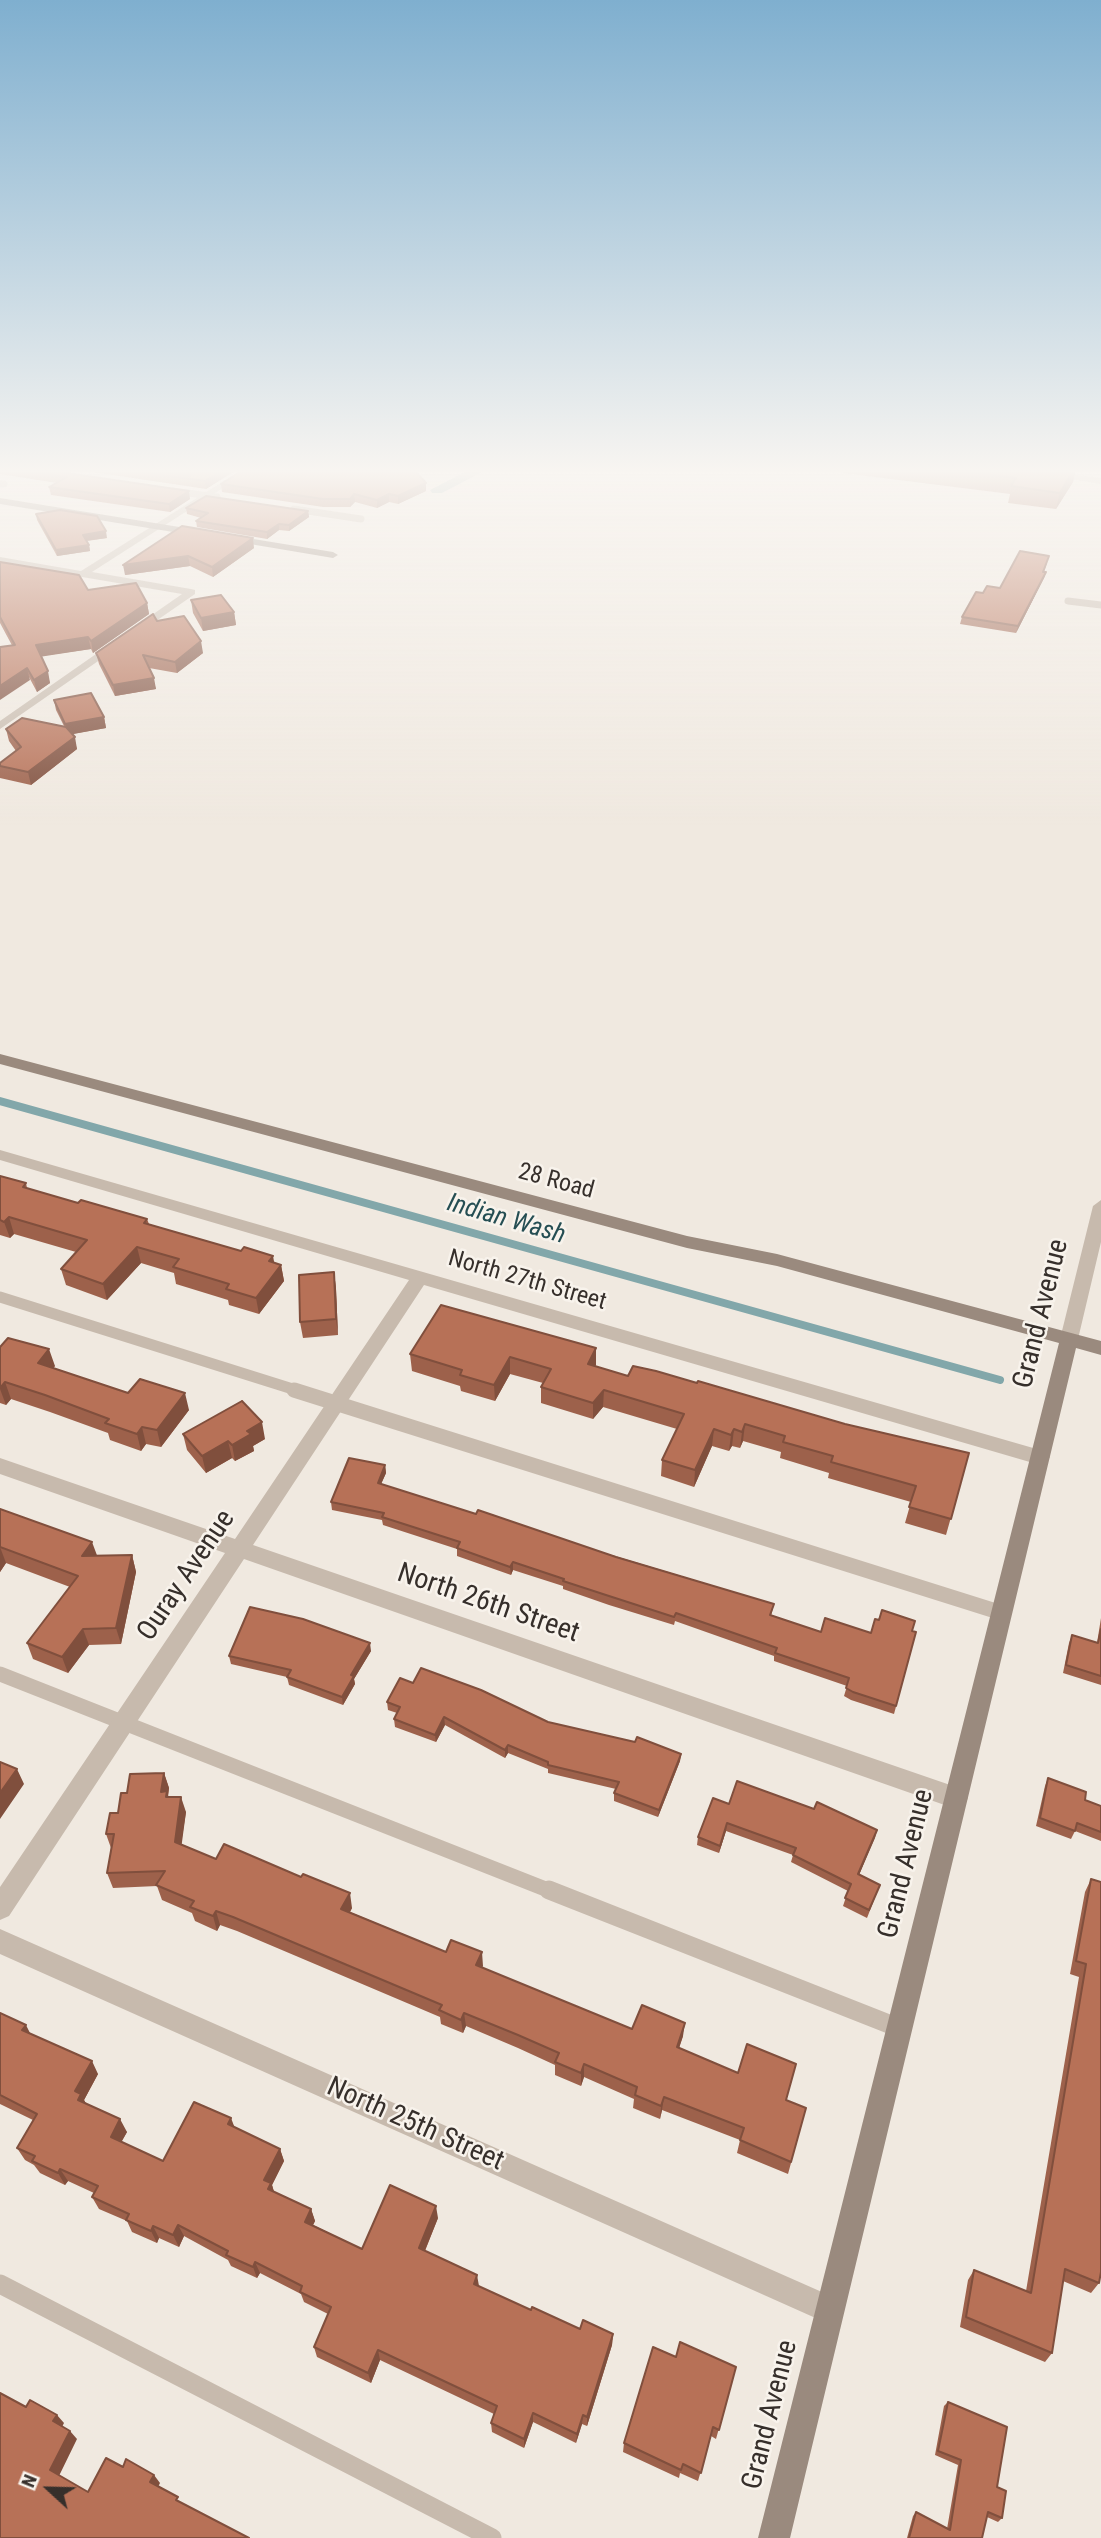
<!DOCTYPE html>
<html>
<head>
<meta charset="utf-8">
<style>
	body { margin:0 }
	#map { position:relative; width:1101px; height:2538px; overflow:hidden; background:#f0e9e0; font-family:"Roboto Condensed",sans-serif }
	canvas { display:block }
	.north { position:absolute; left:14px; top:2454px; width:70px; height:70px; -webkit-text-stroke:5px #f8f3ec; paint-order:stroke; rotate:292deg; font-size:19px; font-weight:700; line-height:28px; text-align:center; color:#362f2b }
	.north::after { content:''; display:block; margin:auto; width:24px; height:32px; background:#362f2b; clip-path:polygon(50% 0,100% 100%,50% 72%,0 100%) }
</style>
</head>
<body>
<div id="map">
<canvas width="1101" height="2538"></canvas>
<div class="north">N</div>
</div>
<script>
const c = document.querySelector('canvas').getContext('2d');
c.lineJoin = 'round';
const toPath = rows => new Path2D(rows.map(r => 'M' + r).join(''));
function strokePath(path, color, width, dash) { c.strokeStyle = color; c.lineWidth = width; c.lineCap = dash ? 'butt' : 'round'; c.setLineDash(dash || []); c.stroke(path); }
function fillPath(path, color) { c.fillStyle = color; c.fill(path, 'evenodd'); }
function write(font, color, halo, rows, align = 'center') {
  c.font = font + ' "Roboto Condensed",sans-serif'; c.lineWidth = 5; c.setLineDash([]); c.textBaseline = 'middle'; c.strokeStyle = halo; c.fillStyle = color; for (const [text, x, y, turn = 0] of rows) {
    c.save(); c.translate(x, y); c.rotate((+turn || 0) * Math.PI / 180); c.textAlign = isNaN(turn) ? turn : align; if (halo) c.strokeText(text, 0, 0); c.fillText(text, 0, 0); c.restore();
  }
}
const stream = toPath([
	[0,1101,1000,1380]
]);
const canal = toPath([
	[465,472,482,472,442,493,432,493,430,490,465,472]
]);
const laneFar3 = toPath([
	[0,484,4,484],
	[173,491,217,497],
	[294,509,361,519],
	[1068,601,1101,605]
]);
const laneFar2 = toPath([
	[0,1297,299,1391]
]);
const laneFar1 = toPath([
	[294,1390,1002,1613],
	[0,1674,553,1892]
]);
const lane = toPath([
	[549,1890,899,2028],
	[0,2284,492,2538]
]);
const street = toPath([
	[238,472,248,472,92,572,191,589,195,590,195,594,0,729,0,721,182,594,0,563,0,557,81,571,238,472],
	[1028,472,1053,472,1101,478,1101,484,1028,472],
	[0,1150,1047,1452,1050,1457,1047,1462,1040,1465,424,1285,253,1545,956,1787,964,1790,968,1798,964,1806,956,1809,244,1559,9,1916,0,1920,0,1887,225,1553,0,1474,0,1458,235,1539,409,1280,0,1160,0,1150],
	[1101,1200,1101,1242,1078,1339,1075,1344,1069,1346,1063,1344,1060,1339,1093,1206,1101,1200],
	[0,1929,840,2300,844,2310,840,2320,830,2324,820,2320,0,1954,0,1929]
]);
const secondary = toPath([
	[0,498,198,530,203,533,198,536,0,504,0,498],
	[229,535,333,552,338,555,333,558,226,540,226,536,229,535],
	[0,1054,687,1236,777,1254,1101,1341,1101,1355,1076,1348,790,2538,758,2538,1059,1343,777,1266,687,1248,0,1064,0,1054]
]);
const wall = toPath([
	[0,472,60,472,190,499,170,512,51,495,49,487,57,483,0,474],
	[93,472,162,472,173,474,170,472,233,472,206,489],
	[843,472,1079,472,1075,472,1073,482,1056,509,1008,503,1010,494,843,473],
	[221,484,426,491,398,504,389,502,377,508,355,502,350,507,323,507,222,492],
	[186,508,308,511,309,517,289,531,279,530,267,539,197,527,196,521,201,518,187,514],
	[36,514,107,538,87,541,89,545,90,551,57,556,37,520],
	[182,526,254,548,213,577,190,566,125,575],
	[0,562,88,590,147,603,149,614,93,653,91,649,41,656,50,683,37,692,0,623],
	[1047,563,1044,572,1046,572,1044,578,1016,633,960,624,962,617,983,593,1000,588],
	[191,600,234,612,236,625,203,631,193,613],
	[157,621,203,653,177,673,149,668,156,689,115,696,99,664,96,653],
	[54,700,104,717,106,728,72,734,77,749,31,785,0,778,0,763,16,751,9,741,6,729,64,726,56,710],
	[0,1176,26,1183,27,1188,78,1203,147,1219,149,1224,281,1265,284,1281,259,1314,229,1305,228,1300,176,1284,174,1273,141,1263,107,1300,66,1285,61,1269,76,1252,14,1234,10,1238,0,1235],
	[334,1272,336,1289,338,1335,303,1338,300,1322],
	[0,1347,55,1366,53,1368,128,1393,189,1410,161,1447,146,1444,141,1451,110,1440,108,1433,50,1412,11,1399,6,1405,0,1403],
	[596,1348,595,1366,628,1376,697,1383,845,1424,969,1453,946,1535,905,1523,911,1502,828,1478,829,1473,780,1458,781,1452,743,1441,740,1448,732,1446,729,1451,712,1446,694,1487,661,1476,662,1460,677,1429,603,1407,593,1419,541,1403,541,1387,543,1383,510,1374,495,1401,461,1391,460,1386,412,1371,410,1354],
	[183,1434,265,1439,253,1446,254,1451,235,1461,232,1458,206,1473,187,1450],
	[385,1465,386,1473,381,1484,476,1514,774,1604,771,1616,821,1632,871,1633,913,1631,916,1632,894,1714,851,1700,844,1696,847,1686,774,1661,774,1656,675,1621,674,1625,609,1605,563,1589,563,1586,513,1570,511,1575,457,1556,457,1549,383,1525,382,1520,332,1510,331,1502],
	[0,1509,97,1556,132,1555,136,1572,121,1644,89,1645,68,1673,33,1659,27,1643,70,1587,6,1563,0,1572],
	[1101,1618,1101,1685,1063,1673,1069,1643,1072,1635,1097,1643],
	[371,1651,354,1679,355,1684,343,1705,289,1685,287,1677,231,1664,229,1656],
	[413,1683,548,1722,681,1754,680,1761,658,1817,614,1801,614,1793,616,1789,548,1773,548,1769,508,1753,505,1758,445,1725,436,1742,395,1727,394,1719,397,1713,388,1710,387,1702],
	[164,1773,169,1788,168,1797,186,1812,181,1844,216,1859,352,1908,350,1912,446,1952,482,1952,482,1968,632,2029,683,2036,679,2048,786,2100,806,2108,788,2174,737,2153,740,2140,662,2110,660,2119,633,2108,634,2099,584,2077,581,2086,555,2075,555,2065,518,2048,466,2026,463,2033,441,2024,440,2017,237,1931,220,1925,217,1931,195,1921,192,1913,162,1900,157,1886,113,1888,107,1873,111,1848,106,1834,118,1813,127,1793],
	[1048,1778,1085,1800,1101,1806,1101,1841,1075,1831,1071,1839,1036,1826,1045,1786],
	[729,1804,877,1830,859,1875,880,1885,867,1918,843,1906,848,1891,791,1862,793,1855,726,1831,719,1853,697,1845,698,1837],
	[1091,1879,1099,2283,1091,2293,1063,2281,1052,2353,1045,2362,960,2327,968,2280,974,2270,1026,2291,1079,1977,1070,1974,1085,1892],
	[0,2013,31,2034,98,2074,84,2100,86,2104,127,2132,121,2142,163,2161,235,2127,280,2149,284,2161,272,2185,274,2192,311,2209,315,2221,313,2225,362,2249,438,2218,425,2251,479,2286,531,2310,580,2329,613,2334,612,2345,587,2426,582,2424,576,2443,533,2422,524,2448,492,2432,491,2423,494,2414,380,2360,371,2383,317,2357,314,2347,328,2314,304,2302,301,2294,260,2273,257,2278,231,2266,228,2260,184,2236,179,2247,159,2238,157,2243,132,2232,127,2221,99,2209,92,2197,94,2193,68,2181,65,2185,40,2173,34,2165,25,2160,17,2148,33,2120,0,2104],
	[676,2357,736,2367,716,2439,711,2436,698,2481,680,2473,679,2478,623,2452,624,2443],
	[948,2402,997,2487,1002,2518,998,2522,987,2517,982,2538,907,2538,913,2516,916,2512,947,2529,958,2465,935,2455,944,2406]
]);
const shadedWall = toPath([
	[220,472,233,472,206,489,205,481],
	[1072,472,1075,472,1073,482,1056,509,1060,493],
	[426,483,426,491,398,504,398,496],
	[189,491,190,499,170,512,169,504],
	[354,494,355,502,350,507,350,499],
	[389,494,389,502,377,508,377,500],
	[308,511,309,517,289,531,289,525],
	[279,524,279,530,267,539,267,532],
	[106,531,107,538,84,541,83,535],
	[253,538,254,548,213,577,212,567],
	[89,545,90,551,57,556,56,550],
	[188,556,190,566,125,575,123,565],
	[1046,572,1044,578,1016,633,1018,626],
	[147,603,149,614,93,653,91,641],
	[234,612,236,625,203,631,201,618],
	[88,637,91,649,39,657,36,645],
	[201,641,203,653,177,673,175,662],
	[27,668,30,680,0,700,0,686],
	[48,671,50,683,37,692,34,680],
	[154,678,156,689,115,696,113,685],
	[104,717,106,728,68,735,65,724],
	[75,737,77,749,31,785,28,772],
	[9,1217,14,1234,10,1238,4,1222],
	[137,1247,141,1263,107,1300,103,1284],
	[273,1256,276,1272,281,1265,284,1281,259,1314,256,1298,269,1261],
	[334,1272,336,1289,338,1335,336,1319],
	[596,1348,596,1365,588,1381,588,1364],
	[49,1349,55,1366,43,1379,38,1363],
	[510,1357,510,1374,495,1401,494,1385],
	[5,1382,11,1399,6,1405,0,1389],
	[604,1390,603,1407,593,1419,593,1403],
	[185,1393,189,1410,161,1447,157,1430],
	[262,1422,265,1439,253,1446,254,1451,235,1461,232,1445,247,1431],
	[745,1424,743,1441,740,1448,742,1432],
	[142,1427,146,1444,141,1451,137,1434],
	[714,1429,712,1446,694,1487,695,1470],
	[734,1429,732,1446,729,1451,731,1435],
	[228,1441,232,1458,206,1473,202,1456],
	[385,1465,386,1473,378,1491,378,1483],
	[92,1542,98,1558,82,1556],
	[0,1547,6,1563,0,1572],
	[132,1555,136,1572,121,1644,116,1628],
	[513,1562,513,1570,511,1575,510,1567],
	[83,1629,89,1645,68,1673,62,1657],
	[370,1643,371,1651,354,1679,355,1684,343,1705,342,1697,351,1675],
	[444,1717,445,1725,436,1742,435,1735],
	[508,1745,508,1753,505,1758,505,1750],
	[681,1754,680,1761,658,1817,659,1810],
	[17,1769,24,1784,0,1819,0,1793],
	[164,1773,169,1788,168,1795,171,1807,161,1792],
	[181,1797,186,1812,180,1857,175,1842],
	[727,1823,726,1831,719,1853,720,1846],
	[877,1830,875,1838,856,1882,858,1874],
	[350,1893,352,1908,344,1923,341,1909],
	[216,1911,220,1925,217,1931,213,1916],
	[482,1952,483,1966,477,1979,476,1965],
	[464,2013,466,2026,463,2033,461,2020],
	[685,2023,683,2036,675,2060,677,2047],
	[26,2025,33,2039,22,2030],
	[92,2061,98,2074,84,2100,88,2107,78,2100,75,2091],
	[584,2064,584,2077,581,2086,581,2073],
	[664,2097,662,2110,660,2119,661,2106],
	[231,2118,236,2131,228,2124],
	[120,2119,127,2132,117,2150,111,2137],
	[280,2149,284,2161,272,2185,275,2195,273,2201,264,2180],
	[60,2169,68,2181,65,2185,58,2173],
	[436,2206,438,2218,421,2260,419,2248],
	[311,2209,315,2221,309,2233,305,2222],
	[178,2225,184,2236,179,2247,173,2235],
	[153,2226,159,2238,157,2243,151,2231],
	[255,2262,260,2273,257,2278,253,2267],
	[477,2275,479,2286,474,2284],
	[613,2334,612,2345,587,2426,587,2417],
	[378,2350,380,2360,371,2383,368,2373],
	[533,2413,533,2422,524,2448,524,2439],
	[57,2415,64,2423,61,2429,53,2421],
	[583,2415,582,2424,576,2443,577,2434],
	[70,2431,77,2439,58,2478,50,2470],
	[154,2475,160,2483,157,2489,150,2482]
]);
const building = toPath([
	[33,472,60,472,189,491,169,504,49,487,67,477,33,472],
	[142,472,162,472,190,476,191,474,186,472,220,472,205,481,142,472],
	[240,472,416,472,426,483,398,496,389,494,377,500,354,494,350,499,323,499,221,484,240,472],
	[970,472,1072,472,1060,493,1011,486,1016,478,970,472],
	[206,496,308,511,289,525,279,524,267,532,196,521,208,513,186,508,206,496],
	[60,510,97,516,106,531,83,535,89,545,56,550,36,514,60,510],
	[182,526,253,538,212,567,188,556,123,565,182,526],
	[1020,551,1049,556,1043,572,1046,572,1018,626,962,617,976,592,983,593,987,586,1000,588,1020,551],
	[0,562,79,575,88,590,136,583,147,603,91,641,88,637,36,645,48,671,34,680,27,668,0,686,0,647,15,645,0,617,0,562],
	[221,595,234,612,201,618,191,600,221,595],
	[153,614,157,621,184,616,201,641,175,662,143,655,154,678,113,685,96,653,153,614],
	[91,693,104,717,65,724,54,700,91,693],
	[22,718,66,727,75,737,28,772,0,766,0,763,21,747,6,729,22,718],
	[0,1176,26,1183,23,1187,78,1203,81,1200,147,1219,144,1223,241,1251,244,1247,273,1256,269,1261,281,1265,256,1298,226,1289,229,1284,173,1267,179,1259,137,1247,103,1284,61,1269,87,1240,9,1217,4,1222,0,1220,0,1176],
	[334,1272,336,1319,300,1322,299,1275,334,1272],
	[441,1305,596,1348,588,1364,628,1376,633,1366,656,1371,697,1383,698,1381,845,1424,969,1453,951,1519,909,1507,916,1486,831,1462,833,1456,783,1442,785,1436,745,1424,742,1432,734,1429,731,1435,714,1429,695,1470,662,1460,684,1414,604,1390,593,1403,541,1387,551,1369,510,1357,494,1385,460,1375,462,1370,410,1354,441,1305],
	[8,1338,49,1349,38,1363,128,1393,140,1379,185,1393,157,1430,142,1427,137,1434,105,1423,109,1419,45,1395,5,1382,0,1388,0,1347,8,1338],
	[242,1401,262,1422,247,1431,251,1434,232,1445,228,1441,202,1456,183,1434,242,1401],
	[349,1458,385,1465,378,1483,476,1514,478,1510,616,1557,774,1604,770,1615,821,1632,825,1618,871,1633,875,1619,879,1620,882,1610,915,1621,912,1631,916,1632,896,1706,853,1692,846,1688,849,1678,775,1653,777,1648,676,1613,674,1617,609,1596,563,1581,564,1579,513,1562,510,1567,457,1548,460,1542,382,1517,384,1513,331,1502,349,1458],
	[0,1509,92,1542,82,1556,132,1555,116,1628,83,1629,62,1657,27,1643,78,1576,0,1547,0,1509],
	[250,1607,303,1619,370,1643,351,1675,354,1676,342,1697,287,1677,291,1670,229,1656,250,1607],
	[1101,1629,1101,1676,1066,1665,1072,1635,1098,1643,1101,1629],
	[421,1668,481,1690,548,1722,635,1742,637,1737,681,1754,659,1810,614,1793,619,1782,548,1765,548,1762,508,1745,505,1750,444,1717,435,1735,394,1719,400,1707,387,1702,400,1678,413,1683,421,1668],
	[0,1762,17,1769,0,1793,0,1762],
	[164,1773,161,1792,167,1791,166,1797,181,1797,175,1842,216,1859,224,1844,301,1877,303,1874,350,1893,341,1909,446,1952,451,1940,482,1952,476,1965,632,2029,642,2005,685,2023,677,2047,738,2073,747,2044,796,2064,786,2100,806,2108,791,2162,740,2140,744,2128,664,2097,661,2106,635,2095,637,2087,584,2064,581,2073,555,2062,559,2053,518,2035,464,2013,461,2020,439,2010,442,2005,233,1917,216,1911,213,1916,190,1907,194,1901,156,1885,165,1871,107,1873,114,1834,106,1834,110,1813,118,1813,121,1793,127,1793,130,1774,164,1773],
	[1048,1778,1086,1792,1085,1800,1101,1806,1101,1832,1077,1823,1075,1831,1040,1818,1048,1778],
	[737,1781,814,1809,817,1802,877,1830,858,1874,880,1885,869,1910,845,1898,851,1884,793,1855,796,1848,727,1823,720,1846,698,1837,713,1798,729,1804,737,1781],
	[1091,1879,1101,1882,1101,2272,1099,2283,1065,2269,1052,2353,966,2317,974,2270,1031,2293,1086,1964,1076,1961,1091,1879],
	[0,2013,26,2025,22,2030,92,2061,75,2091,81,2094,78,2100,120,2119,111,2137,163,2161,194,2102,231,2118,228,2124,280,2149,264,2180,271,2183,268,2189,311,2209,305,2222,362,2249,390,2185,436,2206,419,2248,477,2275,474,2284,531,2310,532,2307,580,2329,583,2320,613,2334,587,2417,583,2415,577,2434,533,2413,524,2439,491,2423,497,2406,378,2350,368,2373,314,2347,331,2307,300,2292,302,2286,255,2262,253,2267,226,2255,228,2251,178,2225,173,2235,153,2226,151,2231,126,2220,129,2214,92,2197,98,2186,60,2169,58,2173,32,2161,35,2156,17,2148,37,2114,0,2095,0,2013],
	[680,2342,736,2367,719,2430,713,2427,701,2473,683,2464,681,2470,624,2443,653,2347,676,2357,680,2342],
	[0,2393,26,2407,30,2400,57,2415,53,2421,70,2431,50,2470,88,2492,106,2458,123,2467,126,2459,154,2475,150,2482,178,2497,176,2500,249,2538,0,2538,0,2393],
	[948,2402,1007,2427,997,2487,1006,2491,1002,2518,988,2512,982,2538,909,2538,916,2512,950,2530,961,2460,938,2451,948,2402]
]);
const streetNames = [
	["28 Road",556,1182,15],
	["North 27th Street",527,1281,16]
];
const waterNames = [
	["Indian Wash",506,1220,16]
];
const nearStreetnames = [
	["Grand Avenue",1042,1314,-76],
	["Ouray Avenue",187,1576,-56],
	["North 26th Street",488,1604,19],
	["Grand Avenue",907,1864,-76],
	["North 25th Street",415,2125,24],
	["Grand Avenue",771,2415,-76]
];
strokePath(stream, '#82a7aa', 8);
fillPath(canal, '#82a7aa');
strokePath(laneFar3, '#c7baad', 7);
strokePath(laneFar2, '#c7baad', 11);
strokePath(laneFar1, '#c7baad', 15);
strokePath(lane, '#c7baad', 19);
fillPath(street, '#c7baad');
fillPath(secondary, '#9a8a7e');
fillPath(wall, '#9d614b');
fillPath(shadedWall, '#804f3d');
fillPath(building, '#b77157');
strokePath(building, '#804f3d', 2);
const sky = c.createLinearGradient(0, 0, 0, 827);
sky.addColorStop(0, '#7fafcf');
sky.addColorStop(0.57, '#f8f5f1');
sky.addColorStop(1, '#f8f5f100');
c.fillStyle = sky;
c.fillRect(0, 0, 1101, 827);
write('24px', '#362f2b', '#f8f3ec', streetNames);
write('italic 26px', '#254e53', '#f8f3ec', waterNames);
write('28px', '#362f2b', '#f8f3ec', nearStreetnames);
</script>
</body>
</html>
